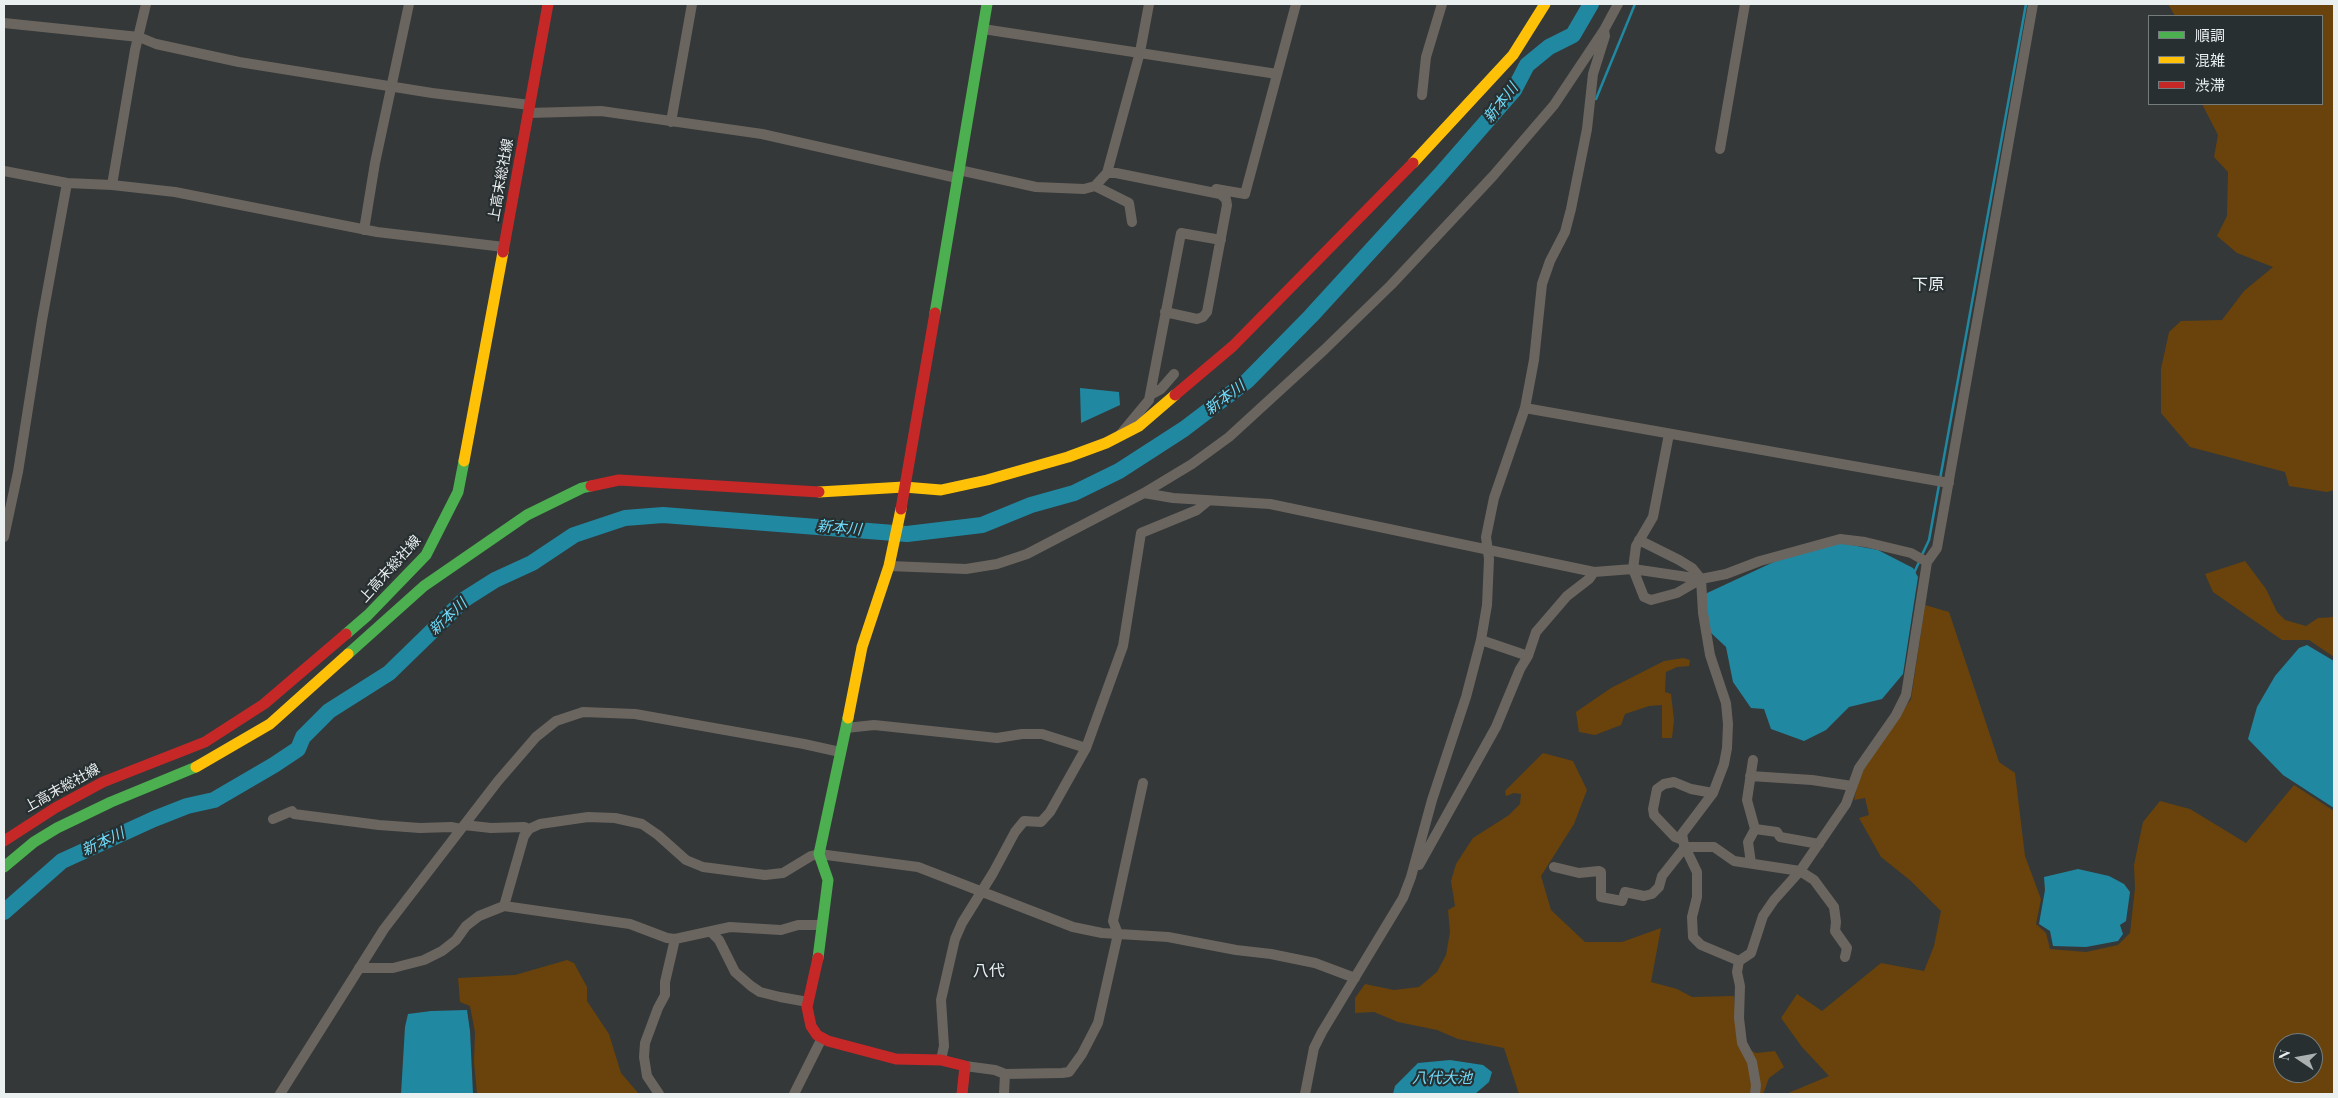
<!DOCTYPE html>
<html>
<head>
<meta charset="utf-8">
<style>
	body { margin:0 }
	#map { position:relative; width:2338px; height:1098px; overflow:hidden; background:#343839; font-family:"Playfair Display","Noto Sans JP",serif }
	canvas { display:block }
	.frame { position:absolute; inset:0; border:5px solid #eaeff0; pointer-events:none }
	.legend { position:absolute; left:2148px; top:15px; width:175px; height:90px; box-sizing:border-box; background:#272f31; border:1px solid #757c7d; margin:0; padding:6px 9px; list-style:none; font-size:15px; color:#eaeff0 }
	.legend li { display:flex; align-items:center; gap:10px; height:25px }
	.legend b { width:25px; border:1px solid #757c7d }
	.north { position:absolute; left:2273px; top:1033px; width:50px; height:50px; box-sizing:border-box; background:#272f31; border:1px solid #757c7d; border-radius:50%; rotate:282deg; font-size:14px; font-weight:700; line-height:20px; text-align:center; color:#eaeff0 }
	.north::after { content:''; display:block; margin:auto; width:18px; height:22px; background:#aaafb0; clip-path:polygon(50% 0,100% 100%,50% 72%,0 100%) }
</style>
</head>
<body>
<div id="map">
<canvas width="2338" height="1098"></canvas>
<div class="frame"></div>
<ul class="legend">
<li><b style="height:6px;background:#4caf50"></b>順調</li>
<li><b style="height:6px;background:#ffc107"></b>混雑</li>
<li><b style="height:6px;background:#c62828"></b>渋滞</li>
</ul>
<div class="north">N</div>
</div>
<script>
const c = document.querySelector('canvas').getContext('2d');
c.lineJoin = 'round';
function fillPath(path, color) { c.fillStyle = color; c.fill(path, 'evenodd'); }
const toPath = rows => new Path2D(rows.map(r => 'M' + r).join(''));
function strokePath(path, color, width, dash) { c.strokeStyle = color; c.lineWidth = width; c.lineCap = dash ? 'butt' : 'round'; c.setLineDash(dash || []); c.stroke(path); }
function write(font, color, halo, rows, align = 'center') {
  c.font = font + ' "Playfair Display","Noto Sans JP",serif'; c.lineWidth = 4.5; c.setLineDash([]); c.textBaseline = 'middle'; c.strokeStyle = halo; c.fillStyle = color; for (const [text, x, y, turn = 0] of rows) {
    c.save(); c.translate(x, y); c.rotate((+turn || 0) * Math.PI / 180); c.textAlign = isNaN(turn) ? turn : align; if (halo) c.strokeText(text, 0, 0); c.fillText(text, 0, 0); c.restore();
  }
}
const green = toPath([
	[2168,4,2334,4,2334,490,2327,492,2289,486,2285,472,2190,447,2161,413,2161,369,2169,332,2181,321,2222,320,2244,291,2273,267,2237,253,2217,236,2227,216,2228,172,2214,157,2218,135,2202,104,2322,104,2322,16,2175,16],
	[2245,561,2266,589,2277,612,2285,620,2306,626,2318,618,2334,617,2334,657,2309,640,2282,640,2213,592,2205,574],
	[1925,605,1949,612,1999,762,2015,773,2025,856,2041,899,2036,924,2046,933,2050,949,2086,952,2118,945,2130,933,2135,888,2134,865,2143,822,2160,801,2190,809,2246,843,2294,785,2334,811,2334,1094,1786,1094,1829,1076,1802,1047,1781,1018,1797,994,1822,1011,1881,963,1924,971,1934,946,1941,911,1911,881,1881,857,1859,818,1869,815,1865,798,1854,800,1861,771,1911,699],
	[2283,1043,2313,1043,2313,1073,2283,1073],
	[1683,658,1690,660,1689,666,1677,667,1666,672,1665,692,1671,694,1674,720,1672,738,1662,738,1662,705,1649,706,1625,714,1621,725,1595,735,1579,732,1576,712,1611,688,1664,661],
	[1543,753,1573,761,1587,790,1574,824,1541,876,1551,910,1585,942,1622,942,1661,928,1651,982,1677,989,1692,997,1734,996,1738,1044,1756,1053,1775,1051,1784,1067,1769,1078,1763,1094,1519,1094,1504,1048,1458,1039,1437,1030,1398,1022,1374,1012,1355,1013,1355,998,1365,984,1394,990,1419,987,1437,972,1446,955,1450,932,1448,910,1455,906,1451,881,1456,864,1473,838,1509,815,1520,804,1521,794,1514,793,1506,796,1505,791],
	[567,960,574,963,587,987,587,1001,609,1034,621,1073,639,1094,477,1094,474,1062,475,1032,470,1006,460,1002,458,978,515,975]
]);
const water = toPath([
	[1080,388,1119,392,1120,405,1081,423],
	[1841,543,1878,550,1913,568,1918,577,1903,674,1882,699,1849,707,1826,730,1804,741,1771,729,1764,709,1751,708,1733,682,1726,647,1709,631,1705,594,1793,553],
	[2307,645,2334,661,2334,808,2283,775,2248,739,2257,707,2275,676,2299,648],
	[2078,869,2109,876,2124,884,2130,892,2126,921,2120,925,2123,934,2118,941,2086,947,2053,946,2050,931,2039,924,2045,890,2044,877],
	[467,1010,470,1031,473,1094,401,1094,405,1027,408,1014,431,1011],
	[1450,1060,1483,1065,1492,1072,1489,1082,1475,1094,1393,1094,1395,1086,1418,1063]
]);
const stream = toPath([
	[1596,99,1635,4],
	[1940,479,2026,4],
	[1921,557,1929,540,1939,485],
	[1914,573,1919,562]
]);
const river = toPath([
	[4,912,62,861,154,819,187,806,214,800,274,765,298,749,303,737,329,711,389,673,465,599,495,580,532,563,574,535,625,518,663,515,907,534,982,525,1031,505,1074,493,1119,471,1184,429,1247,381,1311,316,1439,176,1514,90,1527,65,1549,47,1573,35,1591,4]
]);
const street = toPath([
	[4,23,139,37,156,44,239,62,432,93,530,105],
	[983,29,1277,74],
	[1422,95,1426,57,1442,4],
	[528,113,601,111,762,134,957,178],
	[671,122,692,4],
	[1720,149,1745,4],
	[959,170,1036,187,1084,189,1095,186,1107,173,1116,173,1220,194,1226,199,1227,205,1207,312,1203,317,1197,319,1165,312],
	[4,171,67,183,112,185,175,192,377,232,504,247],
	[1107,173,1140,52,1149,4],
	[112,185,135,50,146,4],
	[1095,186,1129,203,1132,222],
	[1216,189,1245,194,1296,4],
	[364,230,375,163,409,4],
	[1150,395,1161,389,1174,374],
	[1525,408,1949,483],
	[1669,434,1653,517,1636,546,1633,569,1644,597,1651,600,1677,593,1701,579],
	[1120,435,1149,400,1181,233,1221,240],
	[1144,493,1173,498,1270,504,1594,572,1633,569,1701,579,1726,574,1760,561,1840,539,1865,542,1911,553,1927,562],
	[4,537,18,472,42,320,67,183],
	[1639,540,1679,560,1692,568,1701,579,1703,613,1710,655,1726,703,1728,724,1727,748,1724,764,1713,793,1682,834,1684,845,1697,872,1697,897,1692,917,1693,937,1701,945,1739,961],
	[889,566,966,569,997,564,1027,554,1144,493,1192,464,1229,437,1324,350,1391,285,1493,176,1554,105,1604,30,1618,4],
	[1481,640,1528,656],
	[846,728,874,725,997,738,1022,734,1042,734,1086,748],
	[1753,760,1747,800,1755,829],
	[1750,776,1812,780,1852,786],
	[273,819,292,811,294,814,379,825,420,828,451,827,461,829],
	[464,825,491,828,524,827,529,829],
	[1683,840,1675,837,1654,815,1653,809,1657,789,1664,784,1674,782,1691,789,1713,793],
	[1751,863,1748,842,1755,829,1777,832,1780,837,1819,844],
	[1419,865,1496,727,1520,669,1528,656,1536,632,1567,596,1589,579,1594,572],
	[1554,867,1579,873,1599,871,1601,872,1601,897,1622,901,1625,892,1644,896,1652,894,1659,887,1662,876,1685,847,1714,847,1734,861,1800,871,1814,880,1834,907,1836,922,1835,931,1847,948,1845,957],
	[504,906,524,836,529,829,540,824,588,817,615,818,642,824,658,835,686,860,703,867,765,875,783,873,811,856,819,854,918,867,1073,927,1102,933,1168,937,1236,950,1271,954,1315,963,1355,978],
	[711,932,719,940,735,972,751,986,760,992,780,997,808,1002],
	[675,939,730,927,781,930,798,925,822,925],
	[359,968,393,968,424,960,442,951,456,940,466,926,479,916,504,906,630,924,667,938,675,939,665,982,665,995,658,1008,645,1043,644,1057,647,1076,659,1094],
	[941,1060,944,1046,941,1000,955,939,962,923,993,873,1015,832,1024,821,1041,822,1050,812,1086,748,1123,646,1141,533,1197,510,1208,501],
	[965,1066,995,1070,1005,1074,1062,1073,1069,1072,1082,1054,1098,1023,1113,956,1118,934,1113,921,1143,783],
	[280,1094,384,929,498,781,536,737,556,721,583,712,635,714,804,744,840,752],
	[794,1094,822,1038],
	[1004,1094,1005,1074],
	[1305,1094,1314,1048,1322,1032,1403,898,1411,877,1432,800,1466,697,1481,640,1487,605,1489,559,1486,537,1494,498,1525,408,1534,360,1542,284,1550,261,1565,232,1571,209,1587,129,1593,74,1605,36,1604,30],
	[1755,1094,1756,1085,1752,1062,1742,1043,1739,1018,1740,986,1737,972,1739,961,1751,953,1763,916,1774,900,1800,871,1846,804,1859,768,1896,715,1906,695,1927,562,1937,548,2033,4]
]);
const fast = toPath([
	[935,313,987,4],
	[346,634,368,615,426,555,458,492,464,461],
	[348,654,424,586,527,515,582,488,591,486],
	[4,867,34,842,57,828,111,802,196,767],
	[818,958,828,880,819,854,848,718]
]);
const slow = toPath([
	[1413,163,1513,55,1545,4],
	[464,461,503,252],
	[819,492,904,487,941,490,987,480,1068,457,1106,443,1139,426,1175,395],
	[848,718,862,647,889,566,901,509],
	[196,767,270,724,348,654]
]);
const jam = toPath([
	[503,252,548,4],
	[1175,395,1233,346,1413,163],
	[591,486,619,480,819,492],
	[901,509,935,313],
	[4,841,55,808,103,782,205,742,264,704,346,634],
	[818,958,807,1007,811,1026,817,1035,828,1041,896,1059,941,1060,965,1066,962,1094]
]);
const streetNames = [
	["上高末総社線",501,180,-80],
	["上高末総社線",390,569,-48],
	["上高末総社線",62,788,-29]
];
const waterNames = [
	["新本川",1501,103,-52],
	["新本川",1225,398,-37],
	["新本川",839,528,5],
	["新本川",448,617,-43],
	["新本川",103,842,-25],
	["八代大池",1442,1078]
];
const quarterNames = [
	["下原",1928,285],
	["八代",989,971]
];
fillPath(green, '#69430b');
fillPath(water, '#2188a2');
strokePath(stream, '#2188a2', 2.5);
strokePath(river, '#2188a2', 16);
strokePath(street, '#6b655f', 10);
strokePath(fast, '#4caf50', 11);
strokePath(slow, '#ffc107', 11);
strokePath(jam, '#c62828', 11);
write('14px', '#eaeff0', '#272f31', streetNames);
write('italic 15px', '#71dbf9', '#272f31', waterNames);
write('16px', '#eaeff0', '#272f31', quarterNames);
</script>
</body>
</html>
